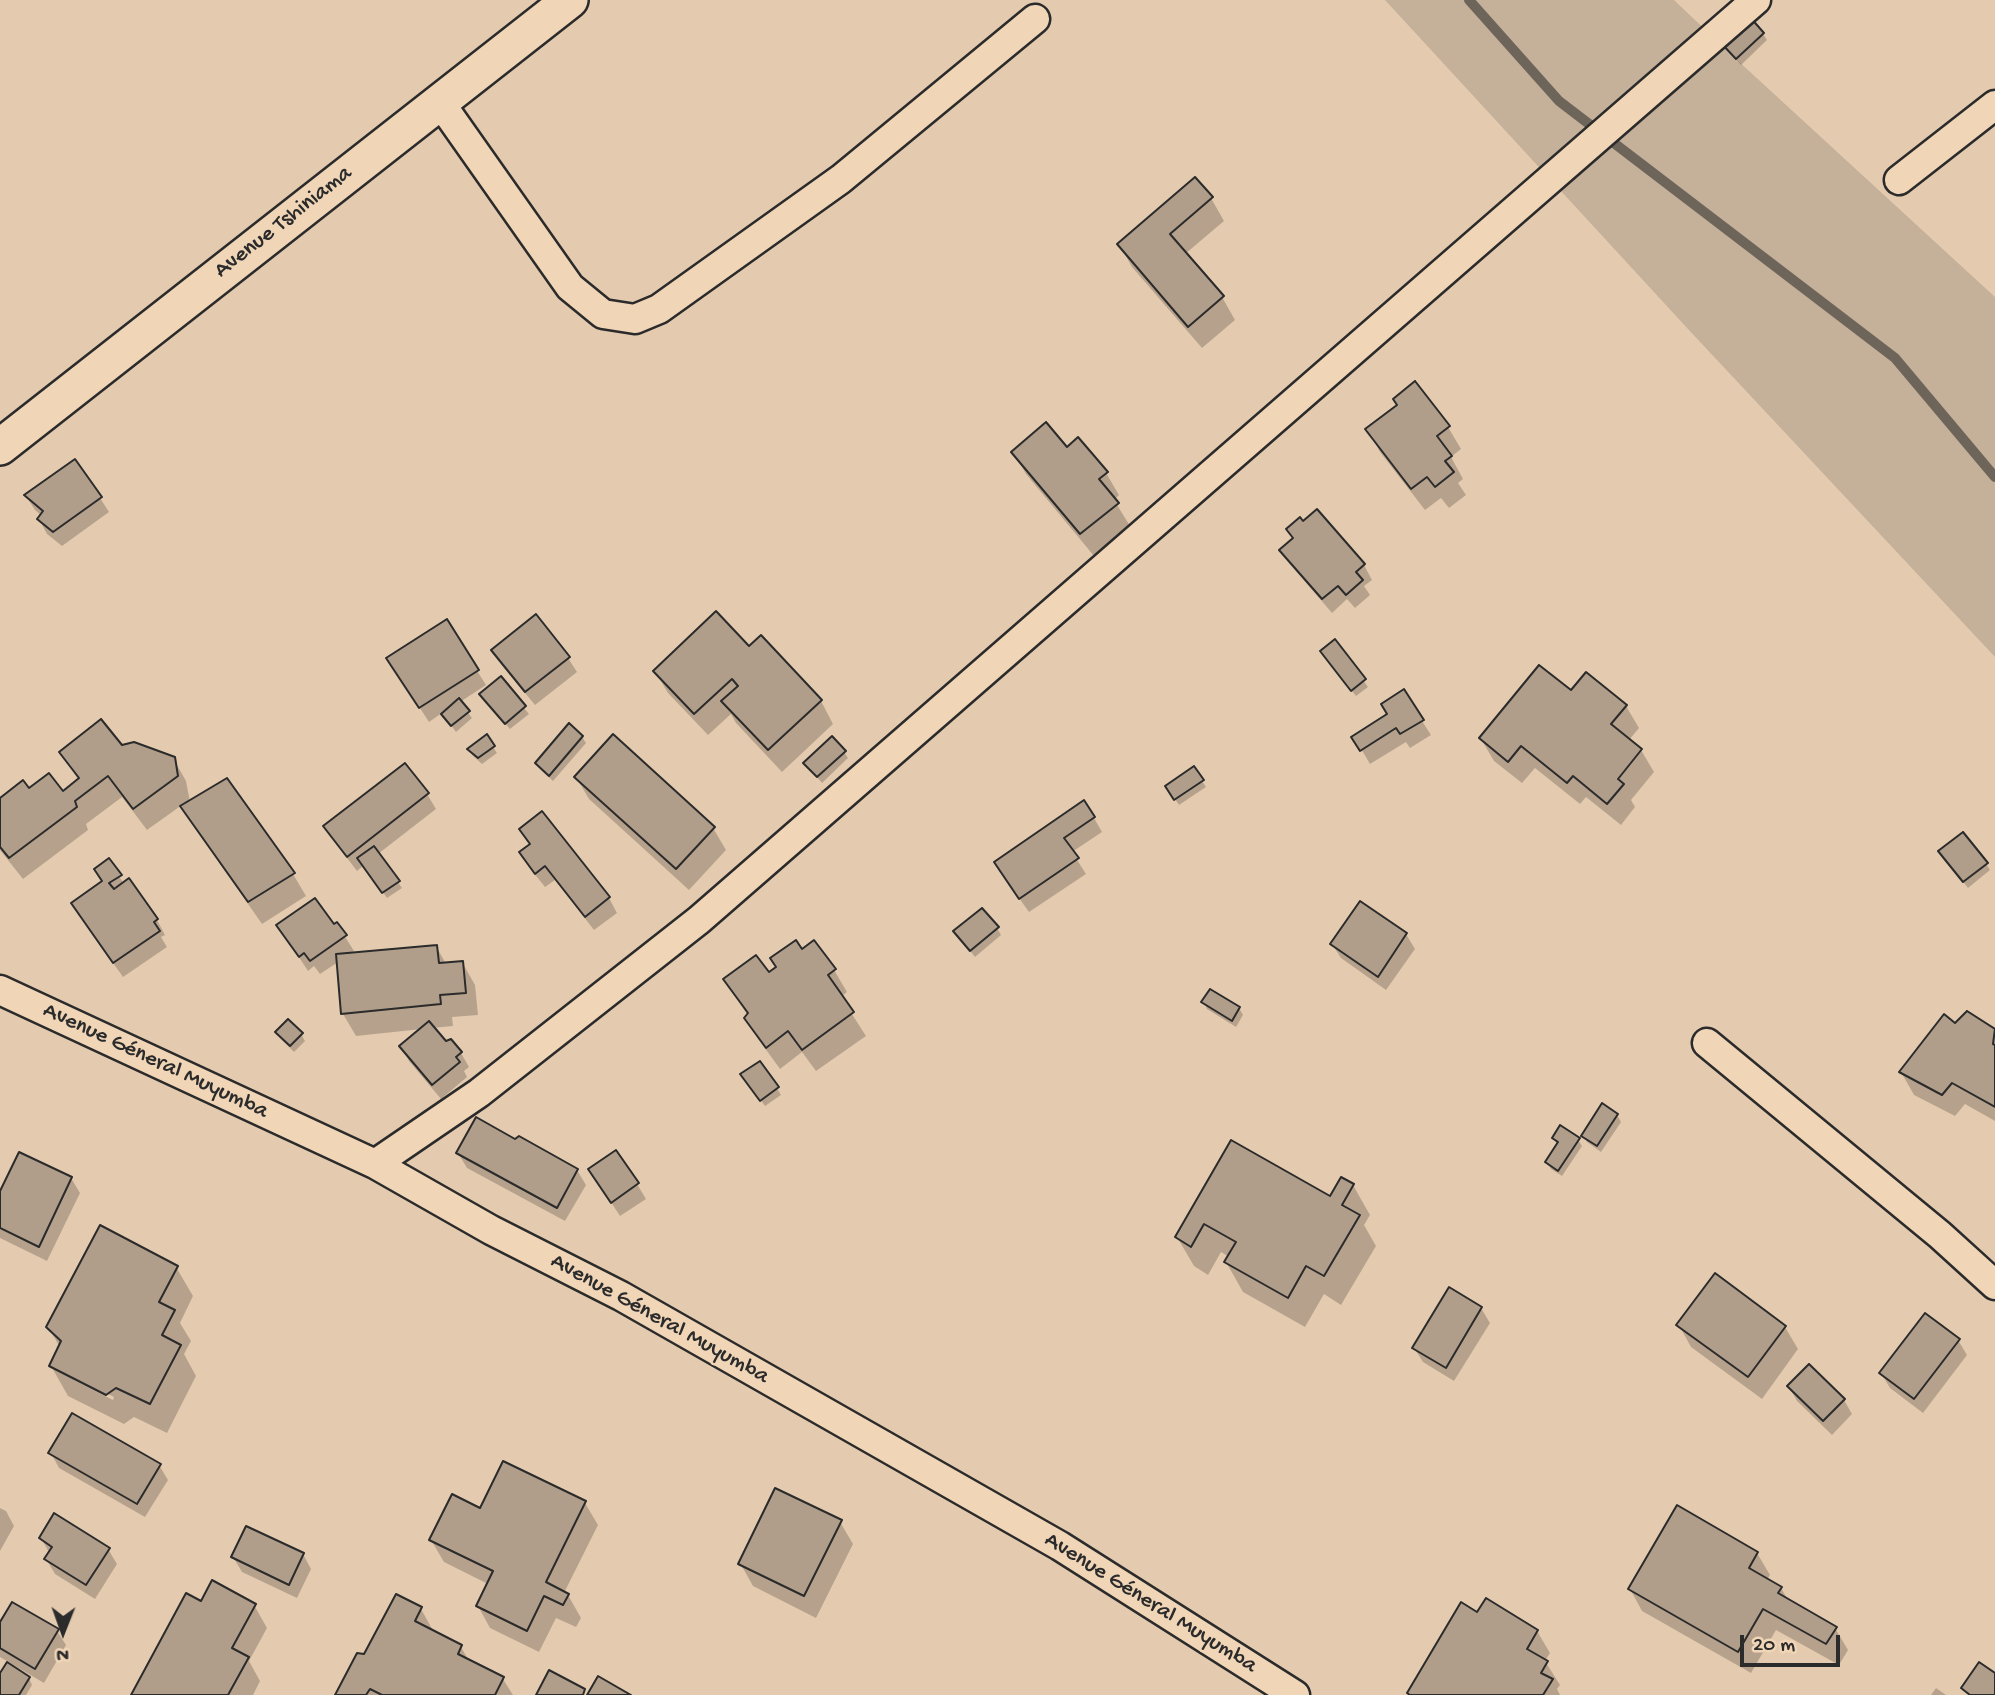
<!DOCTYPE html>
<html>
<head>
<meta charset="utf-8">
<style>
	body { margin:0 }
	#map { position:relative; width:1995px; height:1695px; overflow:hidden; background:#e4cbaf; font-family:"Gochi Hand",sans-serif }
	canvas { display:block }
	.north { position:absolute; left:28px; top:1597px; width:70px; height:70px; -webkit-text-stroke:5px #f0d5b7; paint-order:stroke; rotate:181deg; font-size:19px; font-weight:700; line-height:28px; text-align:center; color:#2b2b2b }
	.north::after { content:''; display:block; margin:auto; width:24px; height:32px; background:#2b2b2b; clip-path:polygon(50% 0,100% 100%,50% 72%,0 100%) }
	.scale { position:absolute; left:1740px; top:1635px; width:100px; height:32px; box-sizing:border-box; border:4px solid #2b2b2b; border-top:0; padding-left:9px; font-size:21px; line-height:24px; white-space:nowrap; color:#2b2b2b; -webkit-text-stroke:5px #f0d5b7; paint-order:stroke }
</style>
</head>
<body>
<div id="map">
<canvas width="1995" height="1695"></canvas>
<div class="north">N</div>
<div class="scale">20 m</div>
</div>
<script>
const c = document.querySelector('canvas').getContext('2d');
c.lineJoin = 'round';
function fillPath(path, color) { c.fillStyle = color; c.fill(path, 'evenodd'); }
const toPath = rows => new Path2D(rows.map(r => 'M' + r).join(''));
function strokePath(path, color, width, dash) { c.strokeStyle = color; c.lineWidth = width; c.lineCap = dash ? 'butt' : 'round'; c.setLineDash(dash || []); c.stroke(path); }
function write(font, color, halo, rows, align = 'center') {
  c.font = font + ' "Gochi Hand",sans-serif'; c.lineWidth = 5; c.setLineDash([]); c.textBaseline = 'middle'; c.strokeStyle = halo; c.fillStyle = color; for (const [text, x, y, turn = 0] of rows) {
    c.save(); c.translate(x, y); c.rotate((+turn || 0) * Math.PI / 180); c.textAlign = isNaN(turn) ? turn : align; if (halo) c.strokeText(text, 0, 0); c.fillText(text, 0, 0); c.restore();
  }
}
const green = toPath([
	[1385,0,1674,0,1736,59,1995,297,1995,657,1688,329]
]);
const shadow = toPath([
	[1763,34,1767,40,1741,65,1723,43],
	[1211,198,1224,221,1185,254,1222,297,1235,320,1202,348,1132,267,1119,244],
	[1448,427,1461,449,1451,457,1463,479,1458,483,1466,495,1449,508,1441,498,1425,510,1380,452,1368,430],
	[1067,449,1106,473,1119,495,1114,500,1130,526,1094,556,1026,474,1013,452],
	[26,496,100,498,109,512,62,546,47,534,39,519,42,516,35,510],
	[1317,512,1364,565,1372,580,1364,586,1370,595,1355,608,1347,599,1332,613,1290,564,1282,550,1294,539,1303,524],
	[446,621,486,685,460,702,472,718,456,732,442,713,429,722,397,673],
	[761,637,821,701,833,724,782,772,736,723,731,714,708,735,668,693,655,671,749,648],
	[1335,642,1368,687,1356,696,1326,658],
	[493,651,568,658,577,672,535,705,502,665],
	[500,679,529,714,510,729,485,701],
	[1571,693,1626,706,1639,728,1629,740,1641,750,1654,772,1631,800,1635,807,1621,825,1586,797,1580,804,1535,768,1522,783,1494,761,1481,739],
	[1422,721,1431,735,1410,748,1406,742,1370,764,1354,737],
	[582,737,586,743,553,781,541,770,537,763],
	[122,747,173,758,186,781,190,802,227,780,293,874,306,896,262,924,195,828,182,805,147,830,122,797,86,824,88,830,23,879,0,850,0,800,29,791,63,793,79,781,61,752],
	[493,747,497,753,482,764,473,756,469,750],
	[844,752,848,758,822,783,805,763],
	[405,765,427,794,436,809,378,854,402,888,387,898,364,865,357,871,334,841,326,826],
	[576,777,713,828,726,850,689,890,589,799],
	[1202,781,1206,787,1179,805,1171,793],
	[1094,818,1102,832,1072,852,1086,874,1029,912,1004,877],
	[521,829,609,898,617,913,594,930,555,880,545,887,529,867,521,853,530,845],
	[1944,858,1986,864,1990,870,1968,888],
	[109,861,124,884,129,881,157,920,165,935,161,937,167,947,123,977,81,918,103,882],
	[1361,903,1406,934,1415,949,1386,990,1341,958,1332,944],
	[337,924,354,951,348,955,436,946,446,964,462,962,475,985,478,1015,452,1017,453,1026,432,1028,446,1044,461,1053,469,1067,464,1071,467,1077,441,1099,409,1061,401,1046,422,1029,356,1036,343,1014,338,962,320,974,314,966,308,971,278,925,333,926],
	[997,928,1001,935,975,957,955,932],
	[814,943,834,970,847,992,841,997,866,1036,816,1071,802,1052,780,1069,759,1040,746,1018,748,1016,725,979,769,975],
	[1204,1002,1239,1008,1243,1015,1236,1027,1207,1009],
	[1967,1013,1995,1031,1995,1121,1965,1104,1955,1116,1914,1095,1901,1072],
	[277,1033,301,1034,305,1041,294,1052,281,1039],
	[747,1081,777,1088,781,1095,765,1106],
	[1617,1115,1621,1122,1601,1152,1587,1142,1583,1136],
	[1554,1139,1578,1140,1582,1146,1562,1176,1551,1169,1547,1162,1558,1146],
	[1231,1142,1331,1198,1353,1185,1370,1215,1364,1225,1376,1246,1341,1305,1324,1294,1305,1327,1243,1292,1226,1262,1229,1257,1221,1252,1208,1275,1194,1266,1177,1237],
	[458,1153,577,1170,586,1185,565,1221,467,1168],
	[590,1170,637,1184,646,1199,620,1216],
	[71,1178,80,1193,47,1261,0,1238,0,1195],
	[176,1267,193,1296,180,1323,191,1341,184,1354,196,1376,167,1433,134,1417,124,1424,68,1396,51,1366,60,1347,48,1327],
	[74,1377,114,1397,113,1400,74,1380],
	[1481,1308,1490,1323,1454,1381,1423,1362,1414,1348],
	[1679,1325,1785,1327,1798,1349,1762,1399,1691,1347],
	[1958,1340,1967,1355,1923,1413,1890,1388,1881,1373],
	[1789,1387,1844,1400,1852,1414,1832,1435,1797,1401],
	[51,1453,159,1465,168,1480,145,1517,59,1468],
	[585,1503,598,1525,564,1593,568,1595,581,1618,576,1627,556,1618,539,1652,490,1628,478,1606,488,1584,444,1562,431,1540,481,1510],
	[0,1508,6,1511,14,1526,0,1551],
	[840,1522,853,1544,816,1618,753,1586,740,1563],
	[41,1538,108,1549,117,1564,95,1599,55,1574,46,1559,50,1554],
	[1757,1553,1770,1575,1767,1580,1781,1588,1788,1600,1835,1628,1848,1650,1839,1665,1776,1630,1751,1673,1642,1611,1630,1589],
	[303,1554,311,1569,297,1598,242,1572,233,1557],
	[397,1596,421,1609,435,1634,461,1647,469,1661,503,1679,513,1695,337,1695,365,1656],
	[202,1604,254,1605,267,1628,249,1661,260,1681,253,1695,133,1695],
	[1478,1614,1537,1631,1550,1653,1545,1661,1560,1685,1557,1689,1560,1695,1410,1695,1409,1693],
	[0,1626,57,1631,66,1645,44,1683,0,1657],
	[0,1676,29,1678,32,1685,26,1695,0,1695],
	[1936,1688,1946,1695,1931,1695]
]);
const stream = toPath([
	[1469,0,1559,101,1895,358,1995,477]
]);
const building = toPath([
	[1749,16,1764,33,1736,59,1721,43,1749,16],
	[1195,177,1213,197,1170,234,1224,296,1188,327,1117,244,1195,177],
	[1415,381,1450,426,1437,436,1452,456,1445,461,1454,472,1435,487,1427,477,1411,489,1365,429,1397,405,1393,399,1415,381],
	[1046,422,1067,447,1078,437,1108,472,1099,479,1119,503,1080,534,1011,452,1046,422],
	[75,459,102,497,53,532,37,519,43,511,24,495,75,459],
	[1317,509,1365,564,1356,572,1363,580,1346,595,1338,586,1322,599,1279,550,1293,538,1286,529,1300,517,1303,521,1317,509],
	[716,611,749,646,761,635,822,700,768,750,721,701,738,686,732,679,694,714,653,671,716,611],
	[536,614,570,657,525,692,491,650,536,614],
	[447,619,479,670,419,708,386,658,447,619],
	[1335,639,1366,679,1351,691,1320,651,1335,639],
	[1539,665,1571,690,1586,672,1627,705,1611,724,1642,749,1618,779,1624,784,1607,804,1573,776,1567,783,1521,746,1508,762,1479,738,1539,665],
	[501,676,526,706,505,724,479,694,501,676],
	[1404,689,1424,720,1400,734,1396,728,1360,751,1351,737,1387,714,1381,704,1404,689],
	[459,698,470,711,451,726,441,714,459,698],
	[101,719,122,745,134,742,175,757,178,776,133,809,108,776,75,801,77,807,9,858,0,847,0,798,23,780,29,788,49,773,63,791,79,778,59,752,101,719],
	[569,723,583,736,549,776,535,763,569,723],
	[487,734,495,746,478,758,467,749,487,734],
	[613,734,715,827,676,869,574,777,613,734],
	[832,736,846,751,817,777,803,763,832,736],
	[405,763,429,793,347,857,323,826,405,763],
	[1194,766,1204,780,1174,800,1165,786,1194,766],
	[227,778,295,873,248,902,180,806,227,778],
	[1084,800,1095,817,1064,838,1079,858,1019,899,994,862,1084,800],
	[542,811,610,897,585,917,545,866,535,874,519,852,530,844,519,829,542,811],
	[1963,832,1988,863,1963,882,1938,851,1963,832],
	[374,846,400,881,382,893,357,858,374,846],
	[109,858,122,875,109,883,114,889,129,878,158,919,154,922,160,931,113,963,71,903,102,881,94,869,109,858],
	[315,898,334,924,337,922,347,935,310,961,304,953,299,957,276,925,315,898],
	[1360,901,1407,933,1378,977,1330,944,1360,901],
	[982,908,999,927,970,951,953,931,982,908],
	[796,940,802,949,814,940,836,969,828,975,854,1012,802,1050,788,1031,766,1048,744,1018,748,1013,723,979,756,955,769,972,776,967,770,958,796,940],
	[437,945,439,963,463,961,466,993,440,995,441,1004,341,1014,336,954,437,945],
	[1210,989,1240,1007,1232,1021,1201,1002,1210,989],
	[1967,1011,1995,1029,1993,1044,1995,1045,1995,1107,1952,1083,1942,1095,1899,1072,1944,1014,1955,1023,1967,1011],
	[288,1019,303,1033,290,1046,275,1032,288,1019],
	[429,1021,446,1041,451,1039,462,1052,456,1057,460,1062,432,1085,399,1046,429,1021],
	[760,1061,779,1087,760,1101,740,1074,760,1061],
	[1602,1103,1618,1114,1597,1146,1581,1136,1602,1103],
	[476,1117,515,1139,519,1136,578,1169,557,1208,456,1153,476,1117],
	[1560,1125,1580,1138,1558,1171,1545,1162,1558,1142,1552,1138,1560,1125],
	[1231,1140,1330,1196,1341,1177,1354,1184,1342,1205,1360,1215,1324,1276,1306,1266,1288,1298,1224,1262,1236,1242,1204,1224,1191,1247,1175,1237,1231,1140],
	[616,1150,639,1183,611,1203,588,1169,616,1150],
	[19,1152,72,1177,39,1247,0,1228,0,1191,19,1152],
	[100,1225,178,1266,159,1302,175,1310,162,1335,181,1345,150,1404,116,1388,106,1395,49,1366,61,1341,46,1327,100,1225],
	[1715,1273,1786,1326,1748,1377,1676,1325,1715,1273],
	[1449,1287,1482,1307,1446,1368,1412,1348,1449,1287],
	[1925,1313,1960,1339,1914,1399,1879,1373,1925,1313],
	[1809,1364,1845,1399,1823,1421,1787,1386,1809,1364],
	[72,1413,161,1464,137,1504,48,1453,72,1413],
	[503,1461,586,1501,546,1582,569,1594,563,1605,544,1596,527,1631,476,1606,493,1571,429,1540,452,1494,480,1508,503,1461],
	[775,1488,842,1520,804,1596,738,1564,775,1488],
	[1677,1505,1758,1552,1749,1568,1782,1587,1778,1593,1837,1627,1826,1644,1763,1609,1738,1652,1628,1589,1677,1505],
	[54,1513,110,1548,86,1585,44,1559,52,1547,39,1538,54,1513],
	[246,1526,304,1553,289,1585,231,1557,246,1526],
	[212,1580,256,1604,232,1648,249,1657,228,1695,131,1695,186,1593,201,1601,212,1580],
	[396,1594,422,1607,415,1621,462,1645,458,1654,504,1677,495,1695,382,1695,370,1689,366,1695,335,1695,357,1653,364,1654,396,1594],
	[1486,1598,1538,1630,1527,1649,1548,1661,1541,1673,1553,1679,1543,1695,1410,1695,1407,1693,1461,1602,1477,1612,1486,1598],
	[12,1602,59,1629,35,1669,0,1648,0,1622,12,1602],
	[7,1662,30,1677,19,1695,0,1695,0,1673,7,1662],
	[1979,1662,1995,1673,1995,1695,1970,1695,1961,1688,1979,1662],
	[549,1670,585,1689,583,1695,536,1695,549,1670],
	[598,1676,631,1695,587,1695,598,1676]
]);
const minor = toPath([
	[439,101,570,287,603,314,635,319,659,309,841,179,1035,19],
	[1899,180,1995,105],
	[0,990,375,1164,491,1230,621,1296,1060,1546,1295,1695],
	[1707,1043,1940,1235,1995,1285],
	[375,1164,479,1093,699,920,1756,0]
]);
const tertiary = toPath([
	[0,447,570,0]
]);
const streetNames = [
	["Avenue Tshiniama",284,223,-38],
	["Avenue Géneral Muyumba",155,1062,25],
	["Avenue Géneral Muyumba",659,1320,29],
	["Avenue Géneral Muyumba",1150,1604,32]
];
fillPath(green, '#c5b099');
fillPath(shadow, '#0003');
strokePath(stream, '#6e655a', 10);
fillPath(building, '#b09e8a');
strokePath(building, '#2b2b2b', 2);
strokePath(minor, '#2b2b2b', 33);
strokePath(tertiary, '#2b2b2b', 40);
strokePath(minor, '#f0d5b7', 28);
strokePath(tertiary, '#f0d5b7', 35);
write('23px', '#2b2b2b', '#f0d5b7', streetNames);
</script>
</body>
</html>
